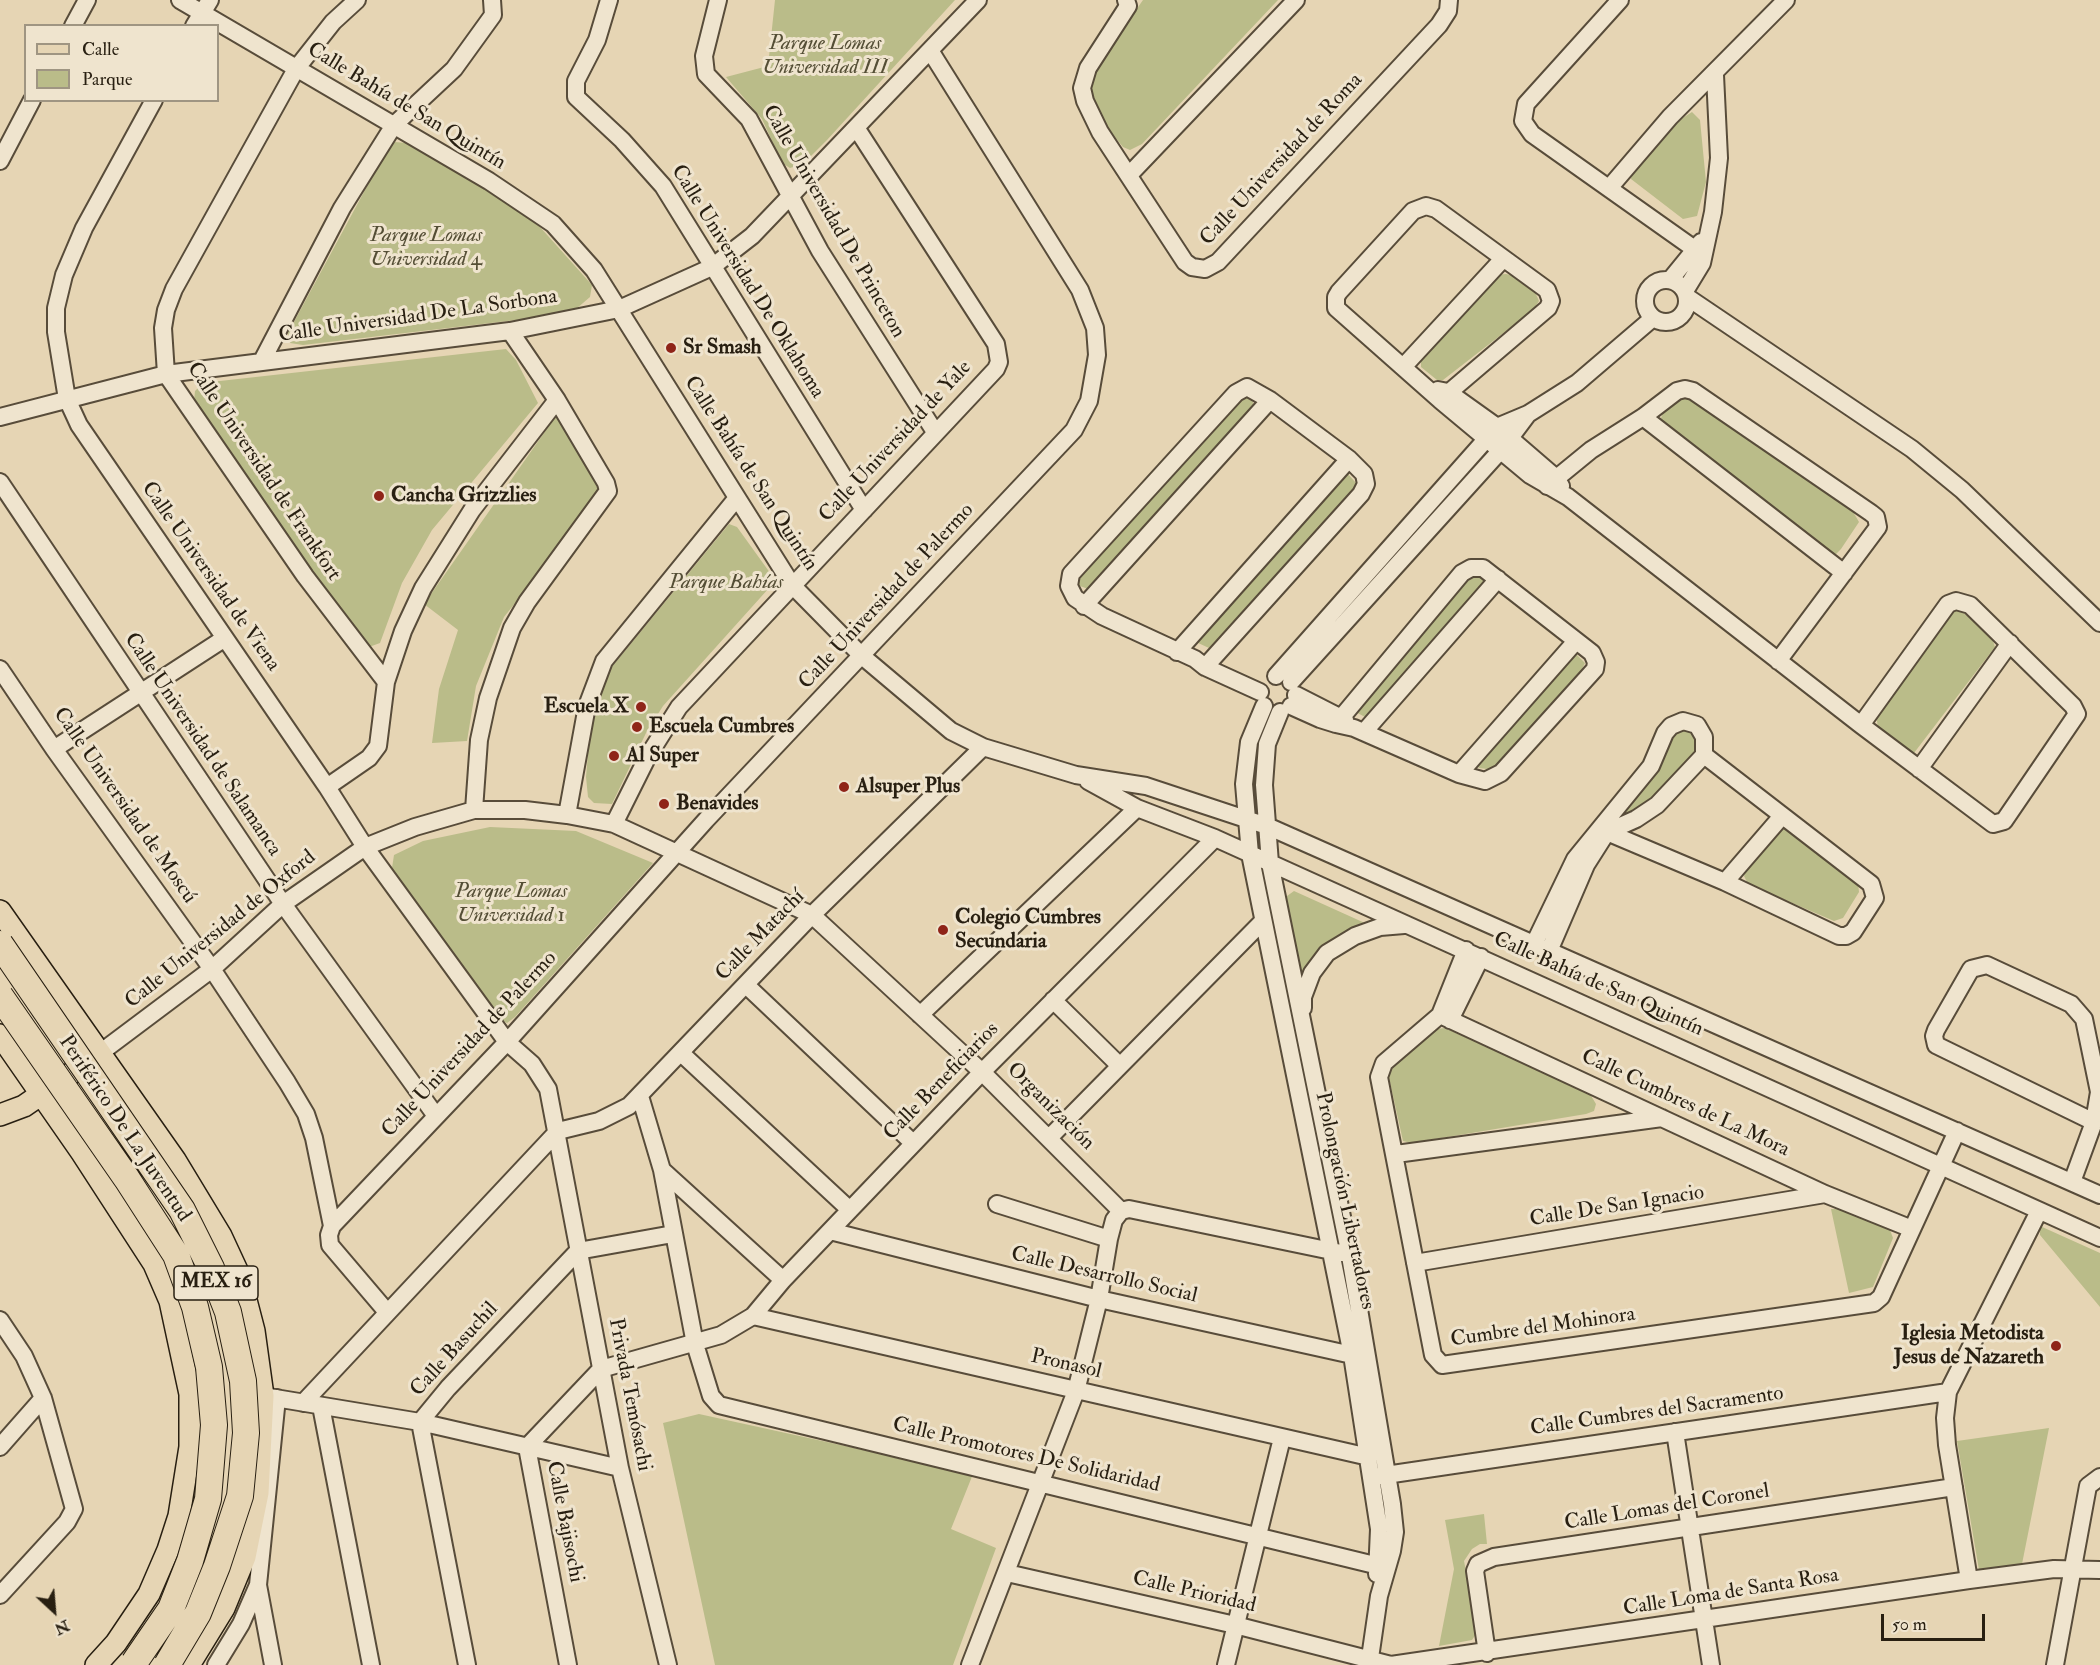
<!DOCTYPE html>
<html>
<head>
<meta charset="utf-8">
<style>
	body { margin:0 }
	#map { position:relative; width:2100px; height:1665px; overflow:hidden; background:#e6d5b4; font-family:"IM FELL Double Pica",serif }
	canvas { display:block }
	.legend { position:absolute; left:24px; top:24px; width:195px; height:78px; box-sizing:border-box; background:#efe4ce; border:2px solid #9f9582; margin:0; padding:8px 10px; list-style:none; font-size:18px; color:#281f11 }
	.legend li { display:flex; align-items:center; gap:12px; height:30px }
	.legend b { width:30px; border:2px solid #9f9582 }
	.north { position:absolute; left:24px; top:1581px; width:60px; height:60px; -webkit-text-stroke:4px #efe4ce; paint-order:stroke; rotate:154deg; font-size:16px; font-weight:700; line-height:24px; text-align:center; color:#281f11 }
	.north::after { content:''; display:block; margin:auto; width:21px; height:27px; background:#281f11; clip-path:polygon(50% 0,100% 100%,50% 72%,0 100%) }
	.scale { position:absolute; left:1881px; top:1614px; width:104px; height:27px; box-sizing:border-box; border:3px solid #281f11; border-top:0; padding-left:8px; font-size:18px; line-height:21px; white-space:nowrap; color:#281f11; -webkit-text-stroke:4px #efe4ce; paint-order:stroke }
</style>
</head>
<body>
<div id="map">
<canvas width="2100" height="1665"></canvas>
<ul class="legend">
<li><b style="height:8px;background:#e6d5b4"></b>Calle</li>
<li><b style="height:16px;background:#babc89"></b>Parque</li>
</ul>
<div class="north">N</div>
<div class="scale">50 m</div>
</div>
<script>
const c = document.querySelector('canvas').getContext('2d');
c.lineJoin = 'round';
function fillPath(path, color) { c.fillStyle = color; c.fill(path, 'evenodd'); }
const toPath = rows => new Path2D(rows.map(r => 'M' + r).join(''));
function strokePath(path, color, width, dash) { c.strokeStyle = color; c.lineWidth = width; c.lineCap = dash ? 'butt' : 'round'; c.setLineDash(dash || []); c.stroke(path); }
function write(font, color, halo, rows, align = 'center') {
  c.font = font + ' "IM FELL Double Pica",serif'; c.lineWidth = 6; c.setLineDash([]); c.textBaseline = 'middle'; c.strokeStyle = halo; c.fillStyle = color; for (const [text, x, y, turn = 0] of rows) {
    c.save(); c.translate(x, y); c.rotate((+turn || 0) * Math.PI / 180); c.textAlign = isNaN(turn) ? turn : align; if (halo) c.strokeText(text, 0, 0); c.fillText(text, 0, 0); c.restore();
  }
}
const green = toPath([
	[775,0,955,0,827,140,803,164,790,168,782,163,762,119,726,77,768,66],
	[1143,0,1278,0,1142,144,1130,150,1123,147,1108,129,1085,90,1088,78],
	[1692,112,1700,120,1706,182,1697,216,1683,219,1631,179,1632,171,1678,121],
	[395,142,406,143,520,210,540,227,592,285,590,297,576,309,525,319,303,345,290,343,288,333,386,151],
	[1506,274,1514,276,1535,292,1539,301,1533,310,1443,380,1437,380,1421,367,1421,360,1496,275],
	[506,349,516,360,538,403,432,530,402,583,380,643,369,647,362,643,198,408,194,401,195,391,201,385,211,382],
	[1242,392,1253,402,1253,406,1088,589,1080,586,1075,580],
	[1680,397,1689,397,1852,510,1859,522,1841,549,1835,555,1825,550,1665,426,1661,418,1664,411],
	[558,413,600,482,600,497,504,617,476,686,467,741,432,743,439,689,458,630,424,604],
	[1347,473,1356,483,1355,489,1209,648,1196,642],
	[729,524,737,527,773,577,769,588,663,706,646,733,612,804,594,803,588,797,586,777,590,730,599,694,611,668],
	[1470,575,1477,575,1484,581,1483,587,1365,717,1352,710],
	[1958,608,1992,638,1995,647,1914,753,1904,748,1878,727,1876,716,1948,612],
	[1576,654,1585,663,1581,671,1495,767,1487,769,1479,768,1476,764,1570,656],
	[1688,725,1701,745,1695,753,1657,796,1638,811,1615,820,1616,814,1660,767,1667,753,1667,740,1674,730],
	[490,827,576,831,653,863,515,1017,507,1023,502,1020,392,868,394,855,423,841],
	[1782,829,1789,829,1858,883,1859,892,1843,918,1834,921,1748,884,1744,876,1747,867],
	[1294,891,1367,924,1335,938,1306,967,1301,982,1284,904,1287,896],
	[1445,1028,1590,1094,1596,1104,1594,1111,1586,1114,1411,1143,1403,1141,1388,1073,1393,1064,1436,1029],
	[1831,1209,1839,1209,1890,1230,1893,1238,1873,1287,1849,1293],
	[2040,1226,2100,1253,2100,1307,2040,1235],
	[699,1414,973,1474,951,1529,996,1548,953,1665,715,1665,663,1423],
	[2049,1428,2022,1564,1979,1570,1957,1441],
	[1484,1514,1487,1544,1480,1544,1472,1549,1464,1561,1478,1631,1472,1640,1439,1646,1454,1569,1445,1520]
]);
const minor = toPath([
	[180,0,489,181,553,224,594,270,792,585,862,656,951,731,983,747,1076,775,1146,786,1267,826,2100,1195],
	[357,0,333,22,296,69,174,289,166,310,163,328,166,374,305,576,386,682],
	[609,0,597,40,576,81,576,97,622,140,663,186,864,510],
	[718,0,704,56,706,74,749,119,820,251,935,432],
	[1126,0,1128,6,1088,68,1082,88,1085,101,1100,132,1185,262,1192,267,1205,269,1218,262,1439,25,1448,11,1449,0],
	[1620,0,1526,104,1523,121,1532,134,1703,255],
	[73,26,87,0],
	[194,26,210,0],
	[154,100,84,228,64,275,56,308,56,332,67,399,79,425,327,787,365,847,507,1042,532,1064,548,1089,620,1468,668,1665],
	[0,161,32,100],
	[1130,174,1296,0],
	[1610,187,1670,117,1786,0],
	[1670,280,1701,242],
	'1645 301a21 21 0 1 1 42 0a21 21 0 1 1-42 0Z',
	[1685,291,1702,263,1713,212,1719,158,1715,75],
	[1687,297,1912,449,1962,490,2100,623],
	[262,361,342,208,394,125,454,69,493,15,492,0],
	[1404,366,1502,260],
	[1438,390,1448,392,1497,427,1555,477,1561,486],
	[1440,400,1548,308,1551,301,1547,290,1436,209,1426,206,1413,211,1339,292,1336,297,1336,308,1440,400,1530,475,1568,497,1861,725,1993,824,2004,821,2077,714,2073,706,1970,605,1956,601,1948,604,1861,725],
	[0,417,166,374,510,331,619,309,712,267,752,236,978,0],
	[1643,417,1844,573],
	[0,482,283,904,436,1116],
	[1547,486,1591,450,1643,417,1677,391,1685,389,1693,391,1871,513,1876,517,1878,527,1778,661],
	[1084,606,1270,400],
	[1177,652,1349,459],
	[1205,667,1361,494,1366,484,1364,474,1349,459,1270,400,1247,387,1236,393,1071,574,1069,586,1075,598,1102,616,1195,659,1205,667,1260,692],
	[0,669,54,749,212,969,287,1082,306,1114,314,1138,332,1226],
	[1276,676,1497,427,1528,414,1577,383,1653,318],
	[1291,682,1501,450,1528,414],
	[1296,695,1345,720],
	[1264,706,1249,742,1244,784,1250,854,1352,1355,1379,1529,1377,1574],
	[1291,706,1320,719,1336,724,1354,728,1459,774,1485,781,1501,773,1595,669,1596,662,1592,653,1483,568,1471,568,1462,573,1336,724],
	[1280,712,1267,744,1264,785,1270,863,1350,1256,1392,1504,1395,1532,1392,1551,1379,1596,1369,1665],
	[1364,732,1498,579],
	[54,749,225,638],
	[1919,769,2010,643],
	[1459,774,1576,641],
	[1088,781,1137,808,1215,838,2100,1238],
	[327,787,369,758,378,746,386,682,403,631,423,588,472,510,557,400],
	[474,810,479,740,488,698,512,628,527,602,608,491,606,483,557,400,510,331],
	[567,815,587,706,604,661,736,499],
	[614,824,648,756,679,707,996,369,999,362,996,344,857,129],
	[1602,830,1725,882,1839,936,1846,936,1853,932,1875,898,1871,884,1704,755],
	[1725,882,1782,816],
	[1534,944,1575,859,1651,766,1665,733,1671,726,1683,721,1697,725,1704,737,1704,755,1657,805,1636,819,1607,832,1586,865,1549,951],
	[1466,950,1440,1015,1384,1063,1379,1077,1433,1355,1442,1365,1874,1303,1881,1297,1957,1131],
	[746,985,913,1143],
	[1053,1000,1119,1065],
	[1303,1008,1303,997,1312,973,1327,953,1355,936,1380,927,1404,925],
	[920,1015,1137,808],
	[1440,1015,1825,1194,1912,1229],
	[1450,1020,1481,957],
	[100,1053,212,969,283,904,365,847,415,827,474,810,525,810,567,815,614,824,812,915,982,1072,1121,1211],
	[681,1053,850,1210],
	[640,1096,662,1170,695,1344,711,1396,719,1405,1387,1568],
	[558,1131,599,1121,629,1106,812,915,983,747],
	[1049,1138,1263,921],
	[1396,1154,1662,1118],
	[662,1170,783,1280],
	[2072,1182,2094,1122,2099,1092,2084,1019,2071,1004,1987,965,1971,969,1936,1030,1934,1036,1936,1045,2094,1122],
	[997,1204,1109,1239],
	[1121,1211,1129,1209,1341,1253],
	[830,1231,1099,1299,1361,1357],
	[1415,1263,1825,1194],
	[387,1312,330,1245,329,1235,332,1226,507,1042,706,820,1074,430,1089,401,1097,355,1095,328,1080,290,931,52],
	[753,1316,1369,1457],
	[0,1320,24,1356,43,1398,74,1509,67,1522,0,1595],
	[263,1396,420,1422,620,1468],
	[303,1403,558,1131],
	[321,1406,371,1665],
	[1675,1432,1711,1665],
	[0,1447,43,1398],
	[1379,1476,1948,1392],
	[1007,1573,1235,1625,1391,1665,1969,1580,2054,1569,2100,1570],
	[1969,1580,1947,1445,1945,1418,1948,1392,2039,1211],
	[1487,1653,1475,1571,1478,1564,1494,1557,1954,1487],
	[216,1665,241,1624,258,1585],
	[273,1665,258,1585,277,1398],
	[467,1665,420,1422,448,1388,578,1251,673,1234],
	[568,1665,527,1447,601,1369,721,1335,753,1316,783,1280,982,1072,1215,838],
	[970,1665,1076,1391,1099,1299,1109,1239,1114,1220,1121,1211],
	[1226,1665,1282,1438],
	[2055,1665,2088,1486,2100,1477]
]);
const major = toPath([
	[0,911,175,1160,221,1236,240,1277,254,1331,263,1396,258,1493,245,1557,224,1608,189,1665],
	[0,1035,82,1153,154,1264,170,1301,190,1394,190,1447,179,1516,168,1550,149,1594,116,1643,96,1665],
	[0,1115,24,1106,95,1057]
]);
const highwayBridge = toPath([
	[0,944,182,1210,211,1268,228,1312,243,1381,246,1433,240,1496,217,1566,198,1613,167,1665],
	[0,996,127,1179,176,1255,195,1307,209,1367,214,1425,208,1499,190,1561,171,1609,134,1663]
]);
const markers = [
	[671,348,6,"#8f2418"],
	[379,496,6,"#8f2418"],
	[641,707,6,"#8f2418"],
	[637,727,6,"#8f2418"],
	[614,756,6,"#8f2418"],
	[844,787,6,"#8f2418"],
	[664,804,6,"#8f2418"],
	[943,930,6,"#8f2418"],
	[2056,1346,6,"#8f2418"]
];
const shields = [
	[216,1283,84]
];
const shieldNames = [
	["MEX 16",216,1283]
];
const parkNames = [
	["Parque Lomas",825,44],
	["Universidad III",825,68],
	["Parque Lomas",426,236],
	["Universidad 4",426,260],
	["Parque Bahías",726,583],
	["Parque Lomas",511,892],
	["Universidad 1",511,916]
];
const streetNames = [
	["Calle Bahía de San Quintín",406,107,31],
	["Calle Universidad de Roma",1282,160,-47],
	["Calle Universidad De Princeton",833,222,60],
	["Calle Universidad De Oklahoma",747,282,58],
	["Calle Universidad De La Sorbona",418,317,-8],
	["Calle Universidad de Yale",896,442,-47],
	["Calle Universidad de Frankfort",263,472,56],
	["Calle Bahía de San Quintín",750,474,57],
	["Calle Universidad de Viena",210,577,55],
	["Calle Universidad de Palermo",887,597,-47],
	["Calle Universidad de Salamanca",202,745,56],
	["Calle Universidad de Moscú",124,806,55],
	["Calle Universidad de Oxford",221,930,-39],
	["Calle Matachí",761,936,-46],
	["Calle Bahía de San Quintín",1598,985,24],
	["Calle Universidad de Palermo",470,1045,-47],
	["Calle Beneficiarios",942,1082,-46],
	["Calle Cumbres de La Mora",1685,1104,25],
	["Organización",1050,1107,45],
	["Periférico De La Juventud",124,1129,56],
	["Prolongación Libertadores",1344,1201,78],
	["Calle De San Ignacio",1617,1207,-9],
	["Calle Desarrollo Social",1104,1276,13],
	["Cumbre del Mohinora",1543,1328,-8],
	["Calle Basuchil",455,1350,-48],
	["Pronasol",1066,1365,13],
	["Privada Temósachi",629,1395,79],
	["Calle Cumbres del Sacramento",1657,1412,-8],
	["Calle Promotores De Solidaridad",1026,1456,13],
	["Calle Lomas del Coronel",1667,1508,-9],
	["Calle Bajisochi",564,1522,79],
	["Calle Prioridad",1194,1593,13],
	["Calle Loma de Santa Rosa",1731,1593,-9]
];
const poiNames = [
	["Sr Smash",683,348],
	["Cancha Grizzlies",391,496],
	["Escuela X",629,707,"right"],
	["Escuela Cumbres",649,727],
	["Al Super",626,756],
	["Alsuper Plus",856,787],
	["Benavides",676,804],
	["Colegio Cumbres",955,918],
	["Secundaria",955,942],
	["Iglesia Metodista",2044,1334,"right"],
	["Jesus de Nazareth",2044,1358,"right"]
];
fillPath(green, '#babc89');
strokePath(minor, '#584c3a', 20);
strokePath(major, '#281f11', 24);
strokePath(minor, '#efe4ce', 16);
strokePath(major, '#e6d5b4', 21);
strokePath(highwayBridge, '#281f11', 28, []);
strokePath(highwayBridge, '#e6d5b4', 26);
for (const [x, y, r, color] of markers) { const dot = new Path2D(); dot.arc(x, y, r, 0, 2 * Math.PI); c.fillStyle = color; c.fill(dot); strokePath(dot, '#efe4ce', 2); }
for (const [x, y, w] of shields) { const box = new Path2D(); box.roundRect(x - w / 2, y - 17, w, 34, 4.5); c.fillStyle = '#efe4ce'; c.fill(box); strokePath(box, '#281f11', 1.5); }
write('bold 20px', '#281f11', null, shieldNames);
write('italic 21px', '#544e35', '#efe4ce', parkNames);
write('21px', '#281f11', '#efe4ce', streetNames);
write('bold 21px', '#281f11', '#efe4ce', poiNames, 'left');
</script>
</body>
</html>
